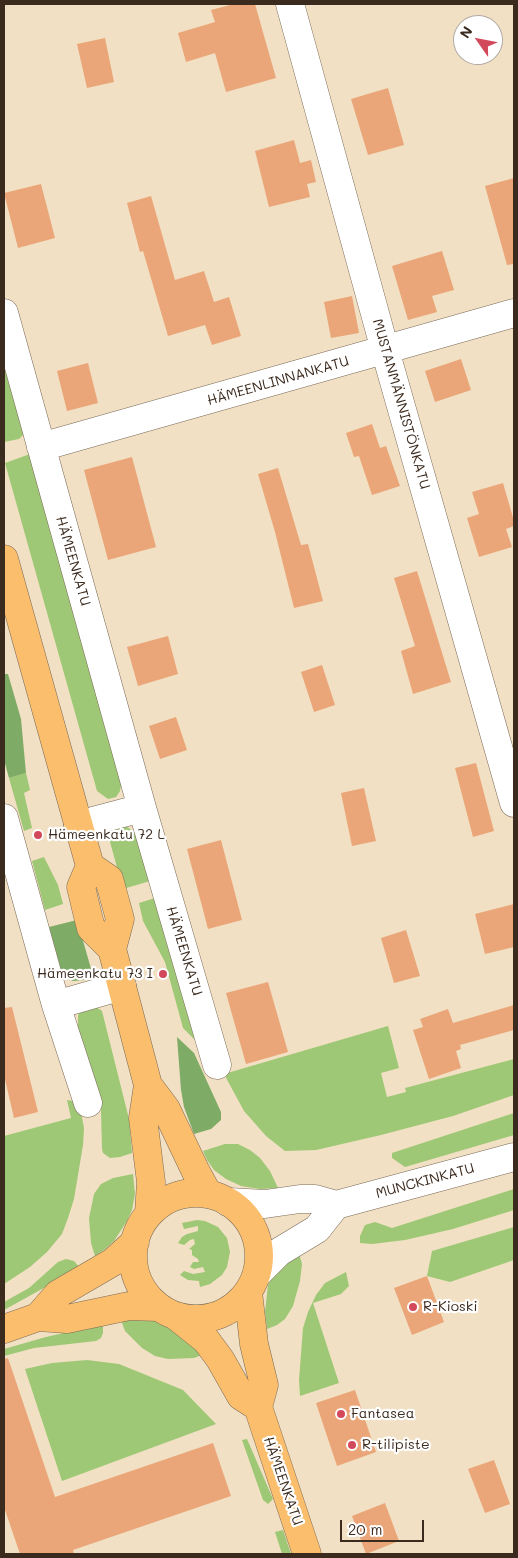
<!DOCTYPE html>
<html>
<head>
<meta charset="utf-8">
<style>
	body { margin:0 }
	#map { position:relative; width:518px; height:1558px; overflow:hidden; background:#f1e0c3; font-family:Mali,sans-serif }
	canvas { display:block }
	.frame { position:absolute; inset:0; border:5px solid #3b2a1e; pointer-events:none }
	.north { position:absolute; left:453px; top:15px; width:50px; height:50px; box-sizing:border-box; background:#fff; border:1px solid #b1aaa5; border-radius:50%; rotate:303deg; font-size:14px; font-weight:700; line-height:20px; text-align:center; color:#3b2a1e }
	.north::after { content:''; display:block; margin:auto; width:18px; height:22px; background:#d1495b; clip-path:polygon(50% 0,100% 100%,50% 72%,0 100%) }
	.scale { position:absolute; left:340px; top:1520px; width:84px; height:22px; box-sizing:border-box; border:2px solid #3b2a1e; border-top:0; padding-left:6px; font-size:15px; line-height:18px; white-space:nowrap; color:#3b2a1e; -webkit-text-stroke:4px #fff; paint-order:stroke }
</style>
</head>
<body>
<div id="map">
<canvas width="518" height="1558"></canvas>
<div class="frame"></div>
<div class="north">N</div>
<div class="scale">20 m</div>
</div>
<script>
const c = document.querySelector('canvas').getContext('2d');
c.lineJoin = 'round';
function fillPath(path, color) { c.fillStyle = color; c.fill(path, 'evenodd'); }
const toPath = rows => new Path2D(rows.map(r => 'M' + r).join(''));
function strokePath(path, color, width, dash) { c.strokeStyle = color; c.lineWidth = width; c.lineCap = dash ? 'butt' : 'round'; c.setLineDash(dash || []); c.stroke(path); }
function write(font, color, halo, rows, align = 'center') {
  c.font = font + ' Mali,sans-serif'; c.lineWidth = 4.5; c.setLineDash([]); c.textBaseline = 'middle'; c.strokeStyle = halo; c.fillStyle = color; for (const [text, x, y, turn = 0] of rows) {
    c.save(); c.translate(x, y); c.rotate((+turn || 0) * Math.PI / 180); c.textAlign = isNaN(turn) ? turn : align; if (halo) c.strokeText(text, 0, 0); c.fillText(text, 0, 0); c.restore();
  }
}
const green = toPath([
	[4,358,25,433,19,439,4,442],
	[30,454,122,780,120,791,116,797,108,799,97,791,5,463],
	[26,773,30,790,24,793,32,828,24,831,9,778],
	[119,827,127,827,133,831,138,837,150,881,123,889,110,842,113,831],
	[44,857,58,885,63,904,45,910,32,861],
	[155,898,161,917,195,1040,183,1028,165,962,143,921,139,903],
	[93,1005,102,1011,129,1119,132,1153,120,1157,110,1158,103,1153,102,1149,101,1111,78,1029,78,1016,81,1008],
	[388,1026,399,1068,381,1073,387,1097,406,1092,405,1088,514,1059,514,1095,453,1116,381,1135,316,1150,285,1151,266,1136,244,1111,224,1074],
	[67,1100,79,1102,84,1128,83,1145,74,1199,68,1218,62,1234,47,1252,30,1267,4,1284,4,1136,71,1118],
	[514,1113,514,1135,405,1167,392,1158,392,1153],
	[225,1144,238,1144,250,1150,260,1158,270,1171,278,1188,260,1189,241,1186,226,1179,214,1170,207,1160,203,1151],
	[133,1174,135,1194,132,1210,127,1221,114,1241,104,1250,95,1256,91,1243,89,1218,94,1194,101,1184,113,1178],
	[514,1189,514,1210,453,1229,405,1240,372,1244,360,1243,360,1236,365,1225,375,1222,392,1228],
	[197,1220,205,1221,218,1227,227,1238,230,1252,227,1267,222,1275,210,1284,200,1287,199,1281,188,1280,180,1275,184,1271,193,1274,205,1272,203,1267,194,1269,190,1267,193,1262,199,1262,198,1259,192,1255,192,1250,189,1249,195,1244,194,1239,190,1240,184,1245,178,1243,182,1237,187,1234,198,1231,198,1226,184,1229,182,1223],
	[514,1227,514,1260,450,1282,427,1276,432,1251],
	[299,1253,302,1264,300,1281,293,1306,285,1319,277,1325,267,1329,265,1312,268,1285,273,1275],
	[66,1259,74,1261,80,1268,4,1310,4,1302,29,1288,58,1262],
	[346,1272,349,1286,341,1294,313,1303,339,1383,300,1396,299,1380,303,1328,308,1312,316,1295,325,1283],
	[138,1318,153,1319,163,1322,178,1331,202,1355,194,1358,168,1359,155,1356,142,1348,125,1331,121,1320],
	[103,1324,103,1333,101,1338,96,1341,34,1348,4,1356,4,1349,46,1337],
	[87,1360,119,1364,183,1390,216,1424,62,1481,25,1369,52,1363],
	[247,1439,273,1499,268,1504,263,1500,242,1440],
	[283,1530,291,1554,282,1554,275,1532]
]);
const forest = toPath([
	[4,674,8,674,21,719,26,773,9,778,4,760],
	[77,920,92,972,84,980,73,981,67,979,61,970,49,927],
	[177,1037,194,1053,221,1112,221,1120,211,1129,194,1134,184,1107,181,1090]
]);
const building = toPath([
	[234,4,255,4,276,78,226,92,215,53,186,62,178,33,215,22,211,10],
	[105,38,114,82,87,88,77,44],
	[388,88,404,145,368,155,351,99],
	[294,140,300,163,311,160,316,182,307,184,310,197,269,207,255,151],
	[514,178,514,264,507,265,485,186],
	[41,184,55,238,18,248,4,193],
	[151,196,175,280,204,271,214,302,229,297,241,336,212,345,205,325,168,336,143,251,140,252,127,203],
	[442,251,454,290,432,296,437,312,408,320,392,266],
	[352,296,359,333,331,338,324,302],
	[461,359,471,390,435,402,425,371],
	[88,363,98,403,67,411,57,371],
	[372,424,380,448,386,446,400,486,372,495,359,456,354,457,346,433],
	[132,457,156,547,108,560,84,470],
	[278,468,301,545,308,544,323,601,294,608,275,532,258,474],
	[503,483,514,521,514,526,506,529,512,547,479,557,467,518,479,514,472,492],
	[417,571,451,682,413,694,401,651,415,646,394,578],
	[168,636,178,674,138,686,127,647],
	[322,665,335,705,314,712,301,672],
	[176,717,187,750,160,759,149,726],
	[476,763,494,831,473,837,455,768],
	[364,788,376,841,352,846,341,793],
	[221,840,242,920,208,929,187,849],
	[514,904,514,947,485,954,475,914],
	[406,930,420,976,394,983,381,938],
	[268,982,288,1052,246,1064,226,993],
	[514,1005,514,1030,460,1045,461,1049,456,1051,461,1068,429,1079,413,1030,423,1027,420,1019,448,1009,453,1023],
	[12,1007,38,1112,14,1118,4,1075,4,1008],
	[427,1276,444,1322,412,1335,394,1288],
	[8,1358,55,1497,213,1443,231,1496,73,1550,74,1554,20,1554,4,1507,4,1359],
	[355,1390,376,1452,337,1466,316,1403],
	[494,1460,510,1504,485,1513,468,1469],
	[385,1503,399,1541,366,1554,352,1516]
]);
const minor = toPath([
	[290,4,385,350,514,803],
	[4,313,142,808,217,1065],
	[41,447,514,313],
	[4,818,56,1005,88,1103],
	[78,825,142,808],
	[56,1005,122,986],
	[228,1202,265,1204,300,1199,315,1199,336,1205,514,1157],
	[257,1274,279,1252,317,1229,336,1205]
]);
const major = toPath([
	[4,559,90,866,81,887,86,908,91,928,112,949,148,1085,143,1118,151,1182,149,1214],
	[90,866,109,879,120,919,112,949],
	[148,1085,166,1109,196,1172,208,1194],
	'133 1256a63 63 0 1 1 126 0a63 63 0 1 1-126 0Z',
	[248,1292,254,1344,264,1385,258,1407,307,1554],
	[176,1316,206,1340,220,1359,241,1396,258,1407],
	[38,1317,58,1294,113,1262,135,1242],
	[4,1329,38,1317,67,1319,129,1306,158,1307]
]);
const markers = [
	[38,835,5,"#d1495b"],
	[163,974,5,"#d1495b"],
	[413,1307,5,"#d1495b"],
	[341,1414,5,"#d1495b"],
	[352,1445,5,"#d1495b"]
];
const streetNames = [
	["HÄMEENLINNANKATU",278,381,-16],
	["MUSTANMÄNNISTÖNKATU",401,404,74],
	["HÄMEENKATU",73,561,74],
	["HÄMEENKATU",184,951,73],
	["MUNCKINKATU",425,1181,-15],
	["HÄMEENKATU",283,1481,71]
];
const poiNames = [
	["Hämeenkatu 72 L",48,835],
	["Hämeenkatu 73 I",153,974,"right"],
	["R-Kioski",423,1307],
	["Fantasea",351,1414],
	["R-tilipiste",362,1445]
];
fillPath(green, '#9ec875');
fillPath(forest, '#7eac66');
fillPath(building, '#eaa678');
strokePath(minor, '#7b6a58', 29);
strokePath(major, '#7b6a58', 29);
strokePath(minor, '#fff', 28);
strokePath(major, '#fabe6d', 28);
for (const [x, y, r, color] of markers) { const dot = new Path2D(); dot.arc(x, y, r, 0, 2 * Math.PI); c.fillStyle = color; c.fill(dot); strokePath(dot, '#fff', 2); }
write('14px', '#3b2a1e', '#fff', streetNames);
write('14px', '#3b2a1e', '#fff', poiNames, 'left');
</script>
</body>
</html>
